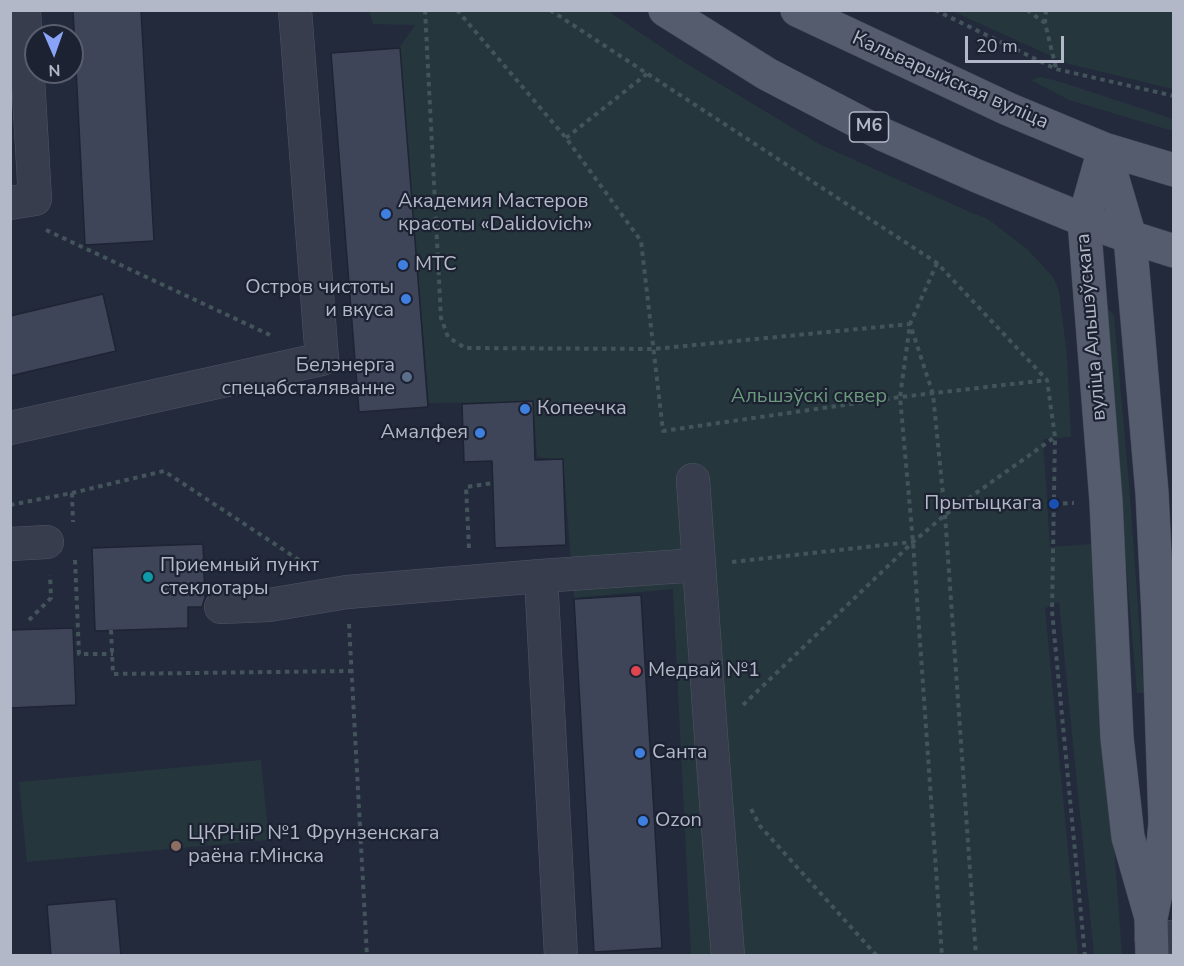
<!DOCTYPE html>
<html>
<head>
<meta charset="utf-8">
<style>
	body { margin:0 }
	#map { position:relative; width:1184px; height:966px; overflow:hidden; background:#232a3c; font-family:"Nunito Sans",sans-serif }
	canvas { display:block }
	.frame { position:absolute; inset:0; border:12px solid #b3b8c8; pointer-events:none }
	.north { position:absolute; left:24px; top:24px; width:60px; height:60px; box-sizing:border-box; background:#1c2231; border:2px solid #585e6d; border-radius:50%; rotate:178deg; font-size:16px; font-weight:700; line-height:24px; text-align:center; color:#b3b8c8 }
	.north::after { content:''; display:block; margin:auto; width:21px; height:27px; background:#89a3f7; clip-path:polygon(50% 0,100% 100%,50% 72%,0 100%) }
	.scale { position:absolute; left:965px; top:36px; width:99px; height:27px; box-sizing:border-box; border:3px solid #b3b8c8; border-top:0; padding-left:8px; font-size:18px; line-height:21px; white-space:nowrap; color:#b3b8c8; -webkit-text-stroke:4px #1c2231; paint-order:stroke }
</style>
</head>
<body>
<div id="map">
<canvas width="1184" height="966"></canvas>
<div class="frame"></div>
<div class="north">N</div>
<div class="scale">20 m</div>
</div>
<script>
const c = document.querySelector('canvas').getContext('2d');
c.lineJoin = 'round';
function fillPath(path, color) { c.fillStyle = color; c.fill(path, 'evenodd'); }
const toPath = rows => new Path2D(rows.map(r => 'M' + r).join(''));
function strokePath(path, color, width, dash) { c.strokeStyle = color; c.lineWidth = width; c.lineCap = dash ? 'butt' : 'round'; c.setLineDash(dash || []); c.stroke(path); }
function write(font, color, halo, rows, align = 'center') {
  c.font = font + ' "Nunito Sans",sans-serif'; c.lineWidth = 4.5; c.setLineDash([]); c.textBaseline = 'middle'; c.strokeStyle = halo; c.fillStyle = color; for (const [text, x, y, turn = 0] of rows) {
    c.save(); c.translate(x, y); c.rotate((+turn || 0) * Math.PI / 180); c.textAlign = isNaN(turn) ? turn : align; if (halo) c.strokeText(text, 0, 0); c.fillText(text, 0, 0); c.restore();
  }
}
const green = toPath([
	[369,11,608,11,682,61,821,145,972,213,988,219,1028,250,1053,277,1059,291,1067,356,1071,437,1043,439,1050,547,1092,544,1122,955,1094,955,1059,602,1045,608,1078,955,691,955,673,589,574,598,563,460,537,457,533,402,429,403,399,48,415,25,373,24],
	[952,11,1173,11,1173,89,1069,64],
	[1040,77,1061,82,1173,119,1173,131,1069,100,1031,80],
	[1104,305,1114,315,1130,496,1144,693,1137,693],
	[261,760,269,840,27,862,19,782]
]);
const building = toPath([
	[73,10,141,10,154,241,85,245,73,10],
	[400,48,428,407,359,412,331,53,400,48],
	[103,294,116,351,10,376,10,316,103,294],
	[533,401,535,460,563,459,566,545,495,548,492,461,464,462,462,404,533,401],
	[203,544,205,598,202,607,188,607,188,628,95,631,92,548,203,544],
	[641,595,662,948,594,952,574,599,641,595],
	[73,628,76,705,10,708,10,630,73,628],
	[116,899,121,956,51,956,47,905,116,899]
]);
const path = toPath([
	[425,10,441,318,448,337,465,348,654,349,910,324,933,394,945,515,976,956],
	[457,10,566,138,641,241,663,431,900,397,1047,380],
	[550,10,937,263,1047,380,1055,437,1052,611,1085,956],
	[935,10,1056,69,1174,96],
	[1027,10,1045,23],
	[1046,10,1045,23,1056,68],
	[566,138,648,73],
	[46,230,270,335],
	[937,263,910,324,900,397,913,542,942,956],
	[72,493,73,522],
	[1054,504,1074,503],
	[10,505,72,493,164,471,305,564],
	[469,548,466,487,493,483],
	[75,560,79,654,113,654],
	[732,562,912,542],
	[29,620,51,598,50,575],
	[349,624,367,956],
	[111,630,113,674,351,671],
	[743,705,913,542,945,515,1055,437],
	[751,809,760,826,877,956]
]);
const minor = toPath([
	[10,203,35,199,24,10],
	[10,428,322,359,295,10],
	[693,480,711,736,728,956],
	[10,544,47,542],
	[541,576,698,565],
	[221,607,269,605,347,592,541,576,561,956],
	[1151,938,1174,937]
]);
const major = toPath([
	[665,10,767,74,884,135,977,176,1084,220,1130,237,1174,251],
	[797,10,1008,109,1104,149,1174,170],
	[1104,149,1130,237,1152,493,1158,614,1165,822,1161,868,1151,918,1152,956],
	[1104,149,1084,220,1106,501,1117,738,1128,837,1150,914]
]);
const markers = [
	[386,214,6,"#3f7fe0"],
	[403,265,6,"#3f7fe0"],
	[406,299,6,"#3f7fe0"],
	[407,377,6,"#5c6f8a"],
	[525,409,6,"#3f7fe0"],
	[480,433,6,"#3f7fe0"],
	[1054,504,6,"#1a4fb4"],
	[148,577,6,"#0f9aa8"],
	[636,671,6,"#e0444e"],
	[640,753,6,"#3f7fe0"],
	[643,821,6,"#3f7fe0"],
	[176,846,6,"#8d6e63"]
];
const shields = [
	[869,127,39]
];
const shieldNames = [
	["М6",869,127]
];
const streetNames = [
	["Кальварыйская вуліца",950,81,24],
	["вуліца Альшэўскага",1092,327,-95]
];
const poiNames = [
	["Академия Мастеров",398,202],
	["красоты «Dalidovich»",398,225],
	["МТС",415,265],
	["Остров чистоты",394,288,"right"],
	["и вкуса",394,311,"right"],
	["Белэнерга",395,366,"right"],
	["спецабсталяванне",395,389,"right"],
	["Копеечка",537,409],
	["Амалфея",468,433,"right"],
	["Прытыцкага",1042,504,"right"],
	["Приемный пункт",160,566],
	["стеклотары",160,589],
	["Медвай №1",648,671],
	["Санта",652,753],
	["Ozon",655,821],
	["ЦКРНіР №1 Фрунзенскага",188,834],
	["раёна г.Мінска",188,857]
];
const parkNames = [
	["Альшэўскі сквер",809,397]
];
fillPath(green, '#25373d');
fillPath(building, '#3e4559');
strokePath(building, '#1e2433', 1.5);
strokePath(minor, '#4f5564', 34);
strokePath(major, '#404655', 34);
strokePath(path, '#43545b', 4, [4.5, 4.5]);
strokePath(minor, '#373d4d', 33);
strokePath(major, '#555c6d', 33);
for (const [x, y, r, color] of markers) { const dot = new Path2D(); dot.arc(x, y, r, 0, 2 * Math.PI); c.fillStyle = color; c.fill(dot); strokePath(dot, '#1c2231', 2); }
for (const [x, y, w] of shields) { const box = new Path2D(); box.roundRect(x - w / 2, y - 15, w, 30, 4.5); c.fillStyle = '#1c2231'; c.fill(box); strokePath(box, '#b3b8c8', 1.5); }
write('bold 18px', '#b3b8c8', null, shieldNames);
write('20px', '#b3b8c8', '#1c2231', streetNames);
write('20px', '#b3b8c8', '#1c2231', poiNames, 'left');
write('20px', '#6a997c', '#1c2231', parkNames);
</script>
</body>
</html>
